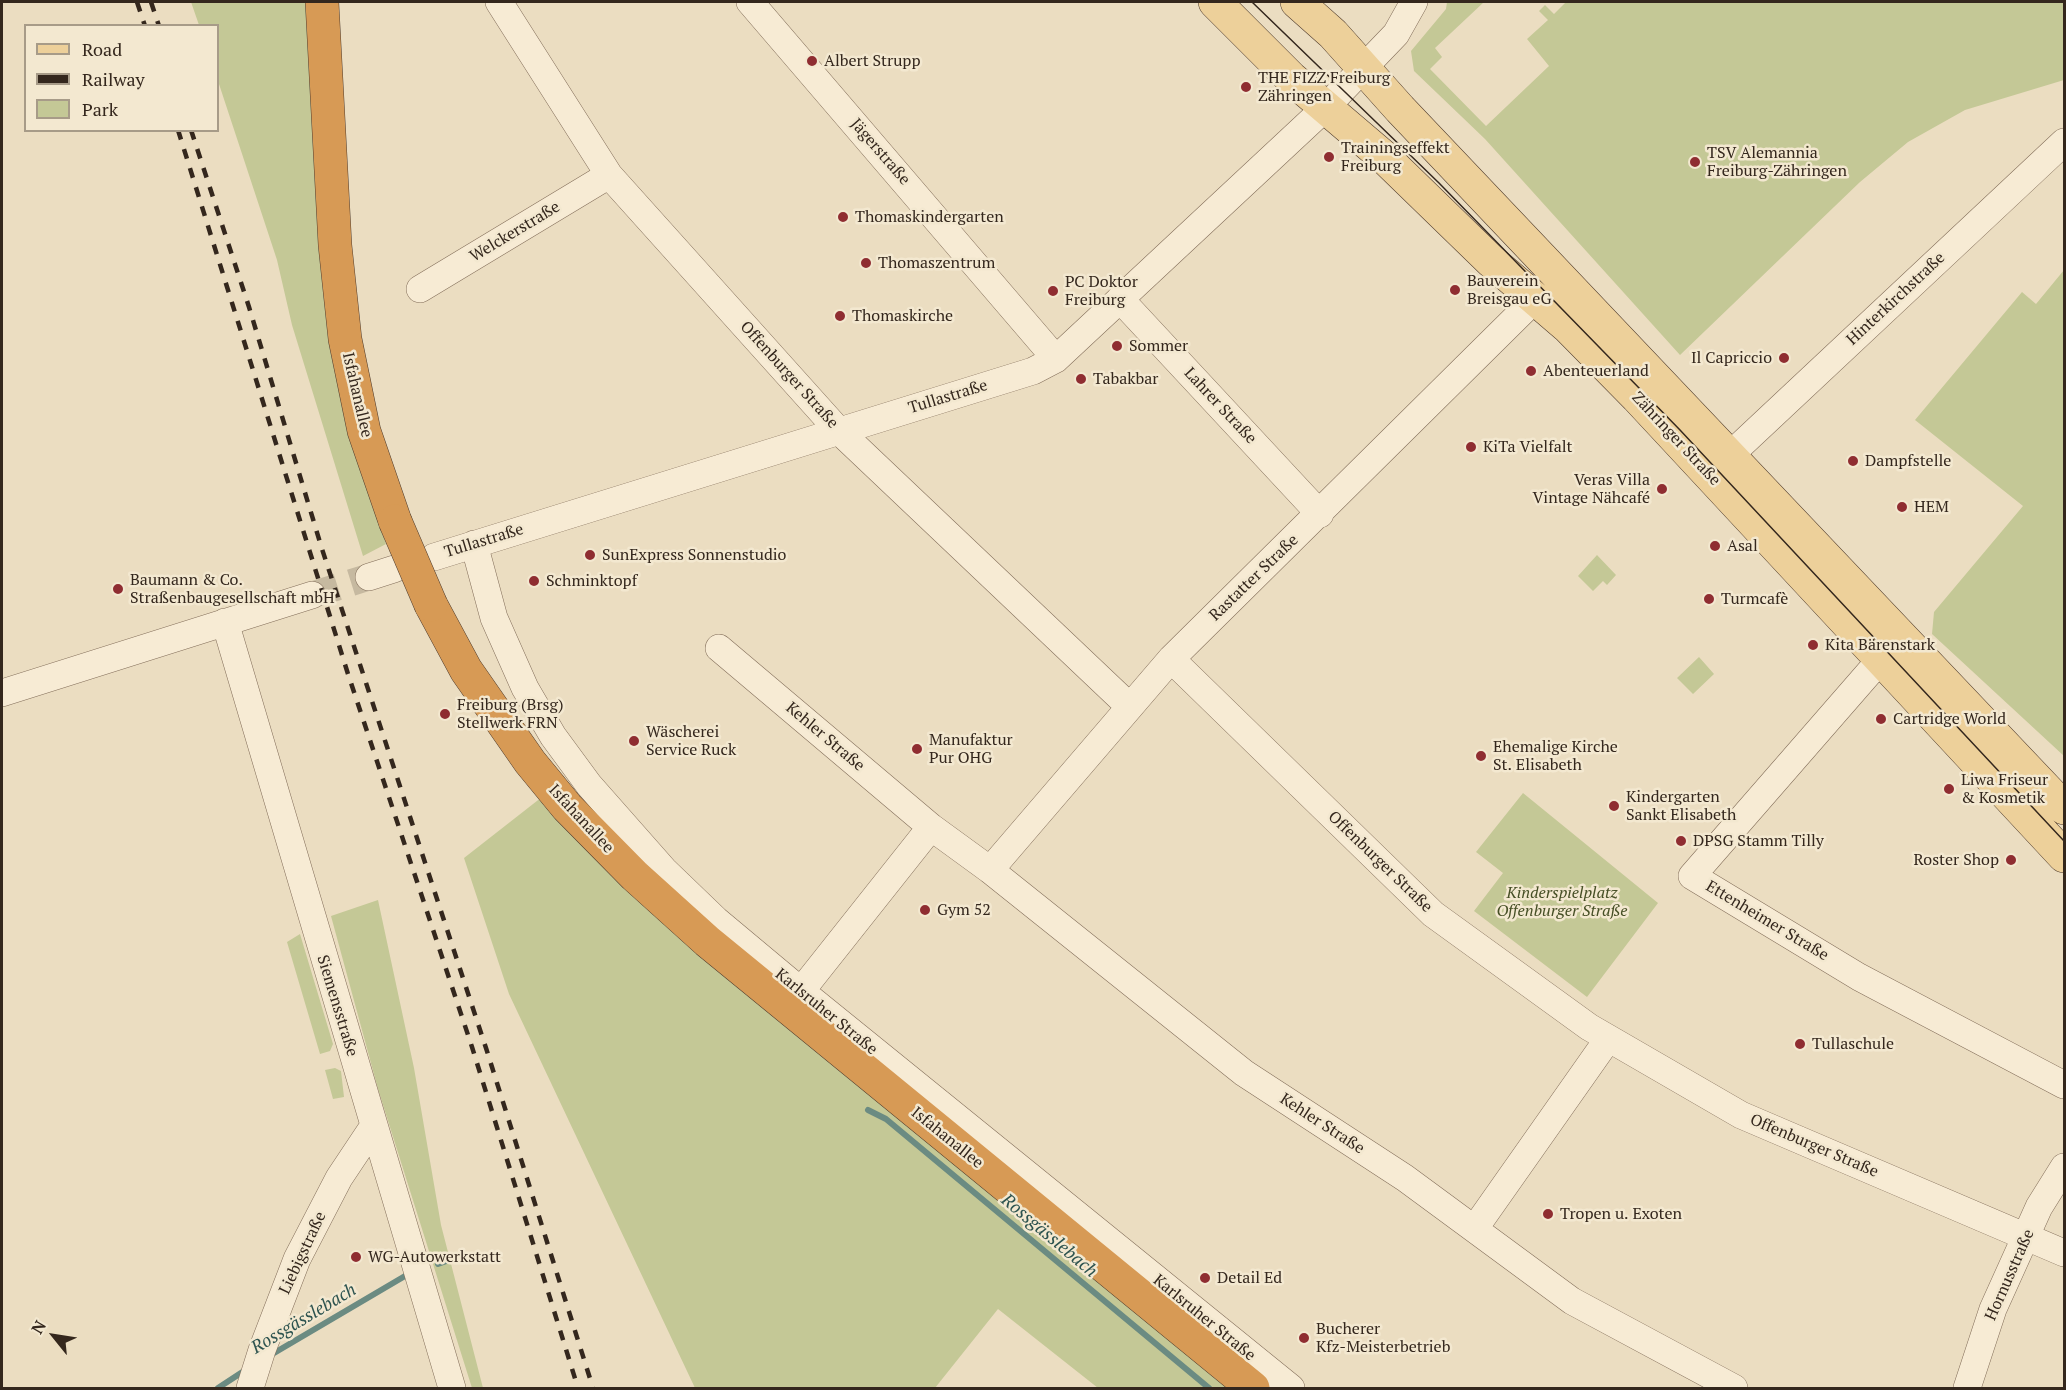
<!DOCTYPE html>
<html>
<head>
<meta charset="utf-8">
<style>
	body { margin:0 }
	#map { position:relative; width:2066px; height:1390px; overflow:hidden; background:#ebddc1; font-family:"PT Serif",serif }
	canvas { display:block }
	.frame { position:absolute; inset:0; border:3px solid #34271d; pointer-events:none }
	.legend { position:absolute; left:24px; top:24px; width:195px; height:108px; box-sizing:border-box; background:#f3e8d0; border:2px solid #a79b88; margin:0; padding:8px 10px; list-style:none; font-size:18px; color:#34271d }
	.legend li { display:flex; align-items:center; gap:12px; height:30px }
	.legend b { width:30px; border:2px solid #a79b88 }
	.north { position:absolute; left:24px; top:1306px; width:60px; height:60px; -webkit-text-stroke:4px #f3e8d0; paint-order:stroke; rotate:300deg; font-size:16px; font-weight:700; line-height:24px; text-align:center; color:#34271d }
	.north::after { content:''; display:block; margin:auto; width:21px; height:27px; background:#34271d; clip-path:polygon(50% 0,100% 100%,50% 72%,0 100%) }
</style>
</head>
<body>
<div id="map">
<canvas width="2066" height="1390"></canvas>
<div class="frame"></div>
<ul class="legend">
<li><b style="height:8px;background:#edd09a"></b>Road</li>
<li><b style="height:8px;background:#34271d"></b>Railway</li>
<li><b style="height:16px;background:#c4c896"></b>Park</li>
</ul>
<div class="north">N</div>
</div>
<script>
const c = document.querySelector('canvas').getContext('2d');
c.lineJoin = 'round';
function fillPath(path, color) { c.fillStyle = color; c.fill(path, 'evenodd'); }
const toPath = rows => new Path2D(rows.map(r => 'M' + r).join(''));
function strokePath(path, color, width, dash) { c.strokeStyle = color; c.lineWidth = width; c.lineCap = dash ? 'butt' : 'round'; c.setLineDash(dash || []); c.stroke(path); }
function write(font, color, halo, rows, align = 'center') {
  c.font = font + ' "PT Serif",serif'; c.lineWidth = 5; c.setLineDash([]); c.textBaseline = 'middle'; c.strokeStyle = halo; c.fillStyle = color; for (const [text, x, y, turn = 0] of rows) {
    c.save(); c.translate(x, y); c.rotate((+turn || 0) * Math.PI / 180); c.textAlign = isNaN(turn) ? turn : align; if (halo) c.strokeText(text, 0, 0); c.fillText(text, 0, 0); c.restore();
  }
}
const green = toPath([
	[191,2,307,2,355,450,386,544,363,556,292,325,277,260,218,81,218,26,199,25],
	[1447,2,1484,2,1435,48,1442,57,1430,69,1486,126,1549,66,1527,39,1548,20,1539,11,1545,5,1554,14,1566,2,2064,2,2064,80,1965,110,1908,142,1860,182,1680,355,1485,139,1414,71,1411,51,1446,9],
	[2064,270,2064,756,1932,634,1934,612,2023,506,1915,420,2022,292,2036,304],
	[1597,555,1616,575,1607,585,1603,581,1593,591,1578,576],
	[1699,657,1714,674,1693,694,1677,678],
	[1523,793,1658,903,1587,997,1474,911,1503,873,1476,852],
	[542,797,1235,1388,1098,1388,998,1309,935,1388,695,1388,509,994,464,858],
	[378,900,414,1068,441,1225,483,1388,472,1388,378,1089,331,916],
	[300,934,333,1044,330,1051,320,1054,287,942],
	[335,1068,341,1071,344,1097,333,1099,325,1070]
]);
const stream = toPath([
	[868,1110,886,1119,1209,1388],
	[438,1264,455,1258],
	[269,1356,405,1276],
	[218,1388,247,1369]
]);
const minorTunnel = toPath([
	[312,595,369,577]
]);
const minor = toPath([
	[499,2,609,175,838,430,1129,706],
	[750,2,1056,359],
	[420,289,609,175],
	[1120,299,1320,514],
	[1729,456,2064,142],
	[474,544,494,618,525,688,553,736,589,785,664,870,716,920,801,991,1291,1388],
	[434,557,1033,371,1056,359,1325,108,1396,34,1414,2],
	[369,577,394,569],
	[225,622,452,1388],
	[719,648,931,827,990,870,1244,1073,1405,1178,1572,1301,1734,1388],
	[1171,659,1433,914,1589,1027,1741,1115,2064,1253],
	[1881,659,1692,876,1859,977,2064,1085],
	[2,693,312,595],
	[990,870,1171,659,1534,300],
	[801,991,931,827],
	[1475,1228,1608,1039],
	[250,1388,262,1350,297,1259,339,1178,373,1127],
	[1967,1388,1993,1309,2039,1207,2064,1167]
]);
const major = toPath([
	[1215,2,1291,78,1385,158,1490,260,1568,327,1637,397,2064,856],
	[1297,2,1333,34,1400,109,2064,808]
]);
const highway = toPath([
	[322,2,335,245,345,339,364,431,395,521],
	[431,605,466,670,530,762,567,807,635,876,707,941,1253,1388]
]);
const tram = toPath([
	[1252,2,1439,183,1680,430,2064,841]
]);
const rail = toPath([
	[137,2,145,26],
	[151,2,159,26],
	[178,130,348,674,472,1047,578,1388],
	[191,130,249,307,322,549,486,1048,593,1388]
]);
const highwayBridge = toPath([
	[395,521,431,605]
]);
const markers = [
	[812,61,6,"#8f2d31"],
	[1246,87,6,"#8f2d31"],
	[1329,157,6,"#8f2d31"],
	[1695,162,6,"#8f2d31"],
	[843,217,6,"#8f2d31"],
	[866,263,6,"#8f2d31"],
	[1455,290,6,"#8f2d31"],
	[1053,291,6,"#8f2d31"],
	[840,316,6,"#8f2d31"],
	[1117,346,6,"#8f2d31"],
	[1784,358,6,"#8f2d31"],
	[1531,371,6,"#8f2d31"],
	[1081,379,6,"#8f2d31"],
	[1471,447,6,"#8f2d31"],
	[1853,461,6,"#8f2d31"],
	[1662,489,6,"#8f2d31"],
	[1902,507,6,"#8f2d31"],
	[1715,546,6,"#8f2d31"],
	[590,555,6,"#8f2d31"],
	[534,581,6,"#8f2d31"],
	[118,589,6,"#8f2d31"],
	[1709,599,6,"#8f2d31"],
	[1813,645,6,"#8f2d31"],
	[445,714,6,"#8f2d31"],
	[1881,719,6,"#8f2d31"],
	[634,741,6,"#8f2d31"],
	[917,749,6,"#8f2d31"],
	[1481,756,6,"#8f2d31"],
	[1949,789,6,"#8f2d31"],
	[1614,806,6,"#8f2d31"],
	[1681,841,6,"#8f2d31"],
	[2011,860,6,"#8f2d31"],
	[925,910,6,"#8f2d31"],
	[1800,1044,6,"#8f2d31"],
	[1548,1214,6,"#8f2d31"],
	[356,1257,6,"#8f2d31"],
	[1205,1278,6,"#8f2d31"],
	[1304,1338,6,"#8f2d31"]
];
const poiNames = [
	["Albert Strupp",824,61],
	["THE FIZZ Freiburg",1258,78],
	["Zähringen",1258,96],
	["Trainingseffekt",1341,148],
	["Freiburg",1341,166],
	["TSV Alemannia",1707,153],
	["Freiburg-Zähringen",1707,171],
	["Thomaskindergarten",855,217],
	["Thomaszentrum",878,263],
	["Bauverein",1467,281],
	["Breisgau eG",1467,299],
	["PC Doktor",1065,282],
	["Freiburg",1065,300],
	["Thomaskirche",852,316],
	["Sommer",1129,346],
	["Il Capriccio",1772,358,"right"],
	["Abenteuerland",1543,371],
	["Tabakbar",1093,379],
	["KiTa Vielfalt",1483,447],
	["Dampfstelle",1865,461],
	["Veras Villa",1650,480,"right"],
	["Vintage Nähcafé",1650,498,"right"],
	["HEM",1914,507],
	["Asal",1727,546],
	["SunExpress Sonnenstudio",602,555],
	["Baumann & Co.",130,580],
	["Straßenbaugesellschaft mbH",130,598],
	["Schminktopf",546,581],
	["Turmcafè",1721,599],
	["Kita Bärenstark",1825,645],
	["Freiburg (Brsg)",457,705],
	["Stellwerk FRN",457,723],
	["Cartridge World",1893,719],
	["Wäscherei",646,732],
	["Service Ruck",646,750],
	["Manufaktur",929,740],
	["Pur OHG",929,758],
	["Ehemalige Kirche",1493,747],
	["St. Elisabeth",1493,765],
	["Liwa Friseur",1961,780],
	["& Kosmetik",1961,798],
	["Kindergarten",1626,797],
	["Sankt Elisabeth",1626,815],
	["DPSG Stamm Tilly",1693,841],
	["Roster Shop",1999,860,"right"],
	["Gym 52",937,910],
	["Tullaschule",1812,1044],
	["Tropen u. Exoten",1560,1214],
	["WG-Autowerkstatt",368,1257],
	["Detail Ed",1217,1278],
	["Bucherer",1316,1329],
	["Kfz-Meisterbetrieb",1316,1347]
];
const streetNames = [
	["Jägerstraße",880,152,49],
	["Welckerstraße",515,232,-31],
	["Hinterkirchstraße",1896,299,-43],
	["Offenburger Straße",789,375,48],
	["Isfahanallee",357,395,77],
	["Tullastraße",948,397,-17],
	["Lahrer Straße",1220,406,47],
	["Zähringer Straße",1676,439,47],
	["Tullastraße",484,541,-17],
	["Rastatter Straße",1254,578,-44],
	["Kehler Straße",825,737,40],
	["Isfahanallee",581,819,47],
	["Offenburger Straße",1380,862,44],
	["Ettenheimer Straße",1767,921,31],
	["Siemensstraße",337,1006,73],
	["Karlsruher Straße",826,1012,39],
	["Kehler Straße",1322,1124,33],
	["Isfahanallee",947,1138,39],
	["Offenburger Straße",1814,1146,23],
	["Liebigstraße",303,1253,-65],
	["Hornusstraße",2010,1275,-66],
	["Karlsruher Straße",1204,1318,39]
];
const parkNames = [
	["Kinderspielplatz",1562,893],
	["Offenburger Straße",1562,911]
];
const waterNames = [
	["Rossgässlebach",1049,1236,40],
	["Rossgässlebach",304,1319,-31]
];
fillPath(green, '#c4c896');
strokePath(stream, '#6b8b82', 6);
strokePath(minorTunnel, '#c6b9a0', 27, [27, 14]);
strokePath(minor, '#836e5a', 28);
strokePath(major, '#513d2e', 34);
strokePath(highway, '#513d2e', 34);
strokePath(minor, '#f7ebd4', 27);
strokePath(major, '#edd09a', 33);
strokePath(highway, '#d79a55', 33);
strokePath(tram, '#34271d', 1.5);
strokePath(rail, '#34271d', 4.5, [10, 10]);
strokePath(highwayBridge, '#513d2e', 34, []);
strokePath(highwayBridge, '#d79a55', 33);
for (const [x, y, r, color] of markers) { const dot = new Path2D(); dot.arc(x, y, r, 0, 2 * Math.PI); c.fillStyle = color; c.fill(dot); strokePath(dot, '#f3e8d0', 2); }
write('16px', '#34271d', '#f3e8d0', poiNames, 'left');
write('16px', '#34271d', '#f3e8d0', streetNames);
write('italic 16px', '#464f25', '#f3e8d0', parkNames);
write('italic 18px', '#2d534f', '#f3e8d0', waterNames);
</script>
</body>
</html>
